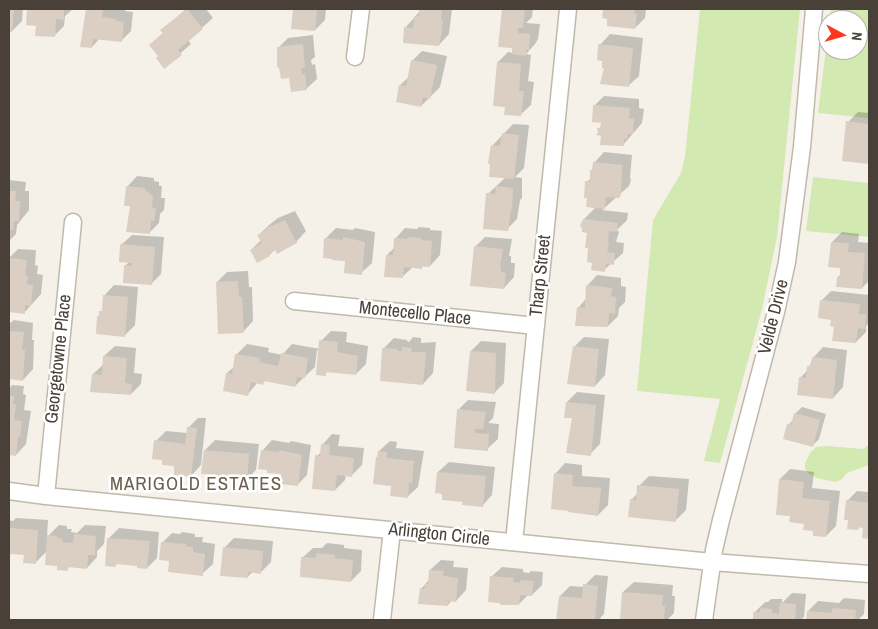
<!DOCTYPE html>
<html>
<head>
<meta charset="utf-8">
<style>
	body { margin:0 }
	#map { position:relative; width:878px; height:629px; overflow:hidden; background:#f5f1e9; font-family:"Archivo Narrow",sans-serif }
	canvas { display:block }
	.frame { position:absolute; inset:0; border:10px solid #494137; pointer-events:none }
	.north { position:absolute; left:818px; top:10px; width:50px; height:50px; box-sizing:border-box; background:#fff; border:1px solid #b6b3af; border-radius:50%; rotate:96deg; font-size:14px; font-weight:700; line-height:20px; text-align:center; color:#494137 }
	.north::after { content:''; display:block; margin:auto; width:18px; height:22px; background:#fb361a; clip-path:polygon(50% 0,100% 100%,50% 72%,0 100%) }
</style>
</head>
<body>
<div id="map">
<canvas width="878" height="629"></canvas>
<div class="frame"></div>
<div class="north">N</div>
</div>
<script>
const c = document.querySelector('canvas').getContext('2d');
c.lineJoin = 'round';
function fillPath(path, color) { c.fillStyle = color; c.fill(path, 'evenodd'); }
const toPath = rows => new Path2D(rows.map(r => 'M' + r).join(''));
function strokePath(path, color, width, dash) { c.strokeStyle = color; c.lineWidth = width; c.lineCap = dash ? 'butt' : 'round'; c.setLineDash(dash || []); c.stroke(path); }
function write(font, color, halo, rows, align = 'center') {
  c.font = font + ' "Archivo Narrow",sans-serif'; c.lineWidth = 5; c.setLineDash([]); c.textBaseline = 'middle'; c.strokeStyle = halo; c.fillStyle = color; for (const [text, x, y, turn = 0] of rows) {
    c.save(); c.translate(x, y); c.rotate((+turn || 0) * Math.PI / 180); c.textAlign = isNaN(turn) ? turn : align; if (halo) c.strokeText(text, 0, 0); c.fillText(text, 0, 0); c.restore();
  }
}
const green = toPath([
	[700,9,800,9,777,237,762,309,720,463,704,461,720,399,637,391,653,220,681,173,685,157],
	[831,9,869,9,869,118,818,113,828,32,828,50,858,50,858,20,829,20],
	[813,177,869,183,869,237,806,231],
	[869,445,869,465,847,473,841,480,835,482,817,478,809,474,805,469,805,463,810,453,816,447,827,446,863,449]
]);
const shadow = toPath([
	[9,9,23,9,22,21,12,31,9,31],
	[29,9,73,9,65,16,64,26,54,36,37,25,27,24],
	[87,9,125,9,125,11,133,12,131,31,121,41,100,38,92,47,82,45],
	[186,9,206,9,213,18,188,40,191,44,165,67,159,56,150,45,164,32,162,30],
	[294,9,326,9,325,20,315,30,293,28],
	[421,9,452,9,449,34,439,45,405,28,415,17],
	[503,9,533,9,532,17,526,23,540,24,538,39,535,44,526,54,531,55,528,81,534,82,531,105,520,115,507,106,498,62,508,52,513,53,514,47,500,45],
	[604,9,646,9,645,18,635,28,603,17],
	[610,34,643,38,639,76,628,86,605,67,600,45],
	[313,35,315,57,311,60,312,65,315,64,317,79,306,89,278,48,288,38],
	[422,51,447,56,440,87,421,106,400,85,409,77,412,61],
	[604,96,639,99,639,108,644,109,642,123,623,145,602,135,599,128,602,126,602,122,594,106],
	[858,112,869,113,869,163,843,160,848,122],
	[513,124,529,125,524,168,515,177,522,178,522,198,520,200,517,219,507,229,488,194,506,177,492,146],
	[604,152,632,155,630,178,631,180,629,186,602,210,628,213,627,220,617,230,619,232,616,242,624,243,623,253,604,270,593,262,588,232,584,219,596,207,588,197,587,182,592,177,594,163],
	[137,176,154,178,154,181,159,182,159,186,162,186,161,198,165,198,164,210,160,214,159,223,149,233,132,205,127,187],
	[9,180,26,182,25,191,29,191,29,210,17,225,16,234,9,241],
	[295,211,306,231,296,242,276,249,269,255,251,250,261,240,259,235,269,225,278,218],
	[419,227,430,228,430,230,442,231,440,255,430,266,413,267,402,277,387,255,394,248,395,239,405,228,417,229],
	[336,228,353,230,355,228,375,232,372,263,361,273,326,238],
	[842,232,859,234,858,242,869,243,869,281,862,288,838,277,841,274,842,267,832,242],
	[132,235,164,237,161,274,151,284,125,266,130,261,121,245],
	[485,237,512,239,509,256,511,256,511,263,515,263,514,277,504,288,475,247],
	[18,249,36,250,35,265,38,266,37,274,43,275,41,294,24,313,9,311,9,258],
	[248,271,249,287,252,287,253,321,243,332,217,282,227,272],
	[597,275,621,278,621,286,626,287,625,302,619,308,618,316,608,326,578,308,586,299,587,286],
	[114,285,138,287,135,325,125,335,100,315,103,309,104,296],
	[831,291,869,295,869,323,866,326,866,332,856,342,835,326,821,301],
	[14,320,33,323,32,340,34,340,33,369,23,380,9,378,9,324],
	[331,331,347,332,346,342,368,346,366,364,356,374,328,371,325,374,320,351,317,350,315,367,295,386,266,380,263,383,258,382,248,394,227,373,235,366,237,354,247,344,269,348,268,352,282,355,292,344,320,349,321,341],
	[413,337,421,338,421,343,436,342,433,373,423,384,383,349,394,338,407,340,407,341,409,342],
	[584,337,609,339,605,375,595,386,574,347],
	[481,341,506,343,504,383,494,393,471,351],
	[115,346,136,348,134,373,142,374,141,384,131,394,93,374,104,364,104,356],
	[823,347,847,350,843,387,833,398,800,378,808,370,813,358],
	[12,385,24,386,23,394,26,395,24,410,31,411,26,444,16,455,9,454,9,389],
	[577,392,605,395,600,444,590,454,567,402],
	[468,400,496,402,493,418,488,423,499,424,498,439,487,449,455,447,458,410],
	[802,407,826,414,819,439,812,446,788,425,793,420,795,414],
	[198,418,206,418,201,465,191,476,176,465,156,441,166,431,187,433,188,428],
	[332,434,340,435,338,446,364,448,362,465,352,475,346,475,345,480,335,490,317,456,322,451,322,445],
	[215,440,259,444,256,470,246,480,231,475,205,450],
	[272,440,289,443,291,441,311,445,307,475,297,485,262,451],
	[390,441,397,442,396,448,424,451,418,487,407,497,393,485,379,451],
	[449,462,495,467,492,495,482,506,464,501,438,472],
	[565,463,582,465,582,476,610,478,608,505,598,515,555,474],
	[790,469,814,472,812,488,840,491,836,526,826,536,814,530,805,523,780,479],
	[649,476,689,479,686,510,676,520,631,500,638,493,639,486],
	[857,491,869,492,869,538,863,537,865,527,860,526,858,529,849,519,847,501],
	[16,518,48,520,47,537,59,525,67,526,67,529,72,529,71,532,77,533,85,525,106,526,104,544,97,551,97,557,87,568,70,566,67,569,59,565,47,551,35,563,25,554,9,552,9,520,13,521],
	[119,528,159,532,157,558,147,568,138,565,118,563,115,566,109,538],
	[182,532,195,534,195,537,203,537,202,542,215,544,213,564,202,574,170,560,162,543,172,533,180,534],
	[234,538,273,541,271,562,261,572,253,572,247,577,224,548],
	[327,543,344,545,344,548,362,550,361,571,351,581,302,558,313,548,322,548],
	[441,560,454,561,453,567,468,568,466,590,456,601,452,600,448,605,421,589,429,580,430,570],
	[502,567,523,569,523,572,529,573,531,571,543,572,542,585,532,595,528,595,519,604,491,577],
	[595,575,608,576,604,614,601,617,600,620,557,620,560,596,570,586,584,587,585,585],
	[634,582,673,585,672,596,675,596,674,613,667,620,621,620,623,592],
	[792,593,806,594,804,617,801,620,754,620,754,613,765,602,768,602,771,599,782,599,782,603],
	[844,598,865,600,864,614,858,620,807,620,808,611,818,601,839,603]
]);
const building = toPath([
	[9,9,14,9,12,32,9,32],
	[27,9,64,9,64,20,56,19,55,37,35,36,36,26,26,25],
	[86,9,103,9,102,17,116,19,116,21,124,22,122,42,93,39,92,48,80,47],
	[187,9,203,29,178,50,182,55,164,69,156,58,158,56,149,45,163,33,160,30],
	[293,9,317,10,315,31,291,29],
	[419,9,442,10,441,18,443,22,442,27,441,27,442,30,439,46,403,43,404,27,413,28,414,16,419,16],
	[502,9,525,9,523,28,518,28,518,33,530,34,529,50,526,50,526,56,512,54,512,48,498,47],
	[603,9,635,9,634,14,637,14,635,29,607,26,607,19,602,18],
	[303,44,305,68,301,68,302,74,305,74,307,90,291,92,289,78,281,79,279,68,277,67,277,47],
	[598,44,633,48,629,87,600,84,604,68,602,68,602,61,597,60],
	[411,60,437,65,430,99,423,97,421,107,396,102,399,85,406,86],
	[497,62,521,64,519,91,524,91,521,116,504,115,505,107,493,106],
	[593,105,630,108,629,118,634,119,633,134,628,134,627,139,624,139,624,146,600,145,601,136,596,135,598,133,597,128,600,128,601,123,592,122],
	[846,121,869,124,869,164,842,161],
	[502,133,519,135,514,179,489,177,490,165,488,163,491,145,500,146],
	[593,162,622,165,621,195,619,198,606,197,605,209,586,207,587,198,584,198,585,181,590,182,590,170,592,170],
	[126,186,145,188,145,191,150,192,149,195,153,195,152,208,156,208,154,221,151,221,150,234,126,232,130,206,124,206],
	[496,186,513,188,512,210,511,209,508,231,483,229,486,193,495,194],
	[9,191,16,191,15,201,20,201,19,221,14,221,13,230,9,230],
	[583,219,618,223,617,232,609,231,608,241,609,243,607,252,615,253,614,265,606,264,605,272,591,270,592,263,587,262,588,248,585,248,587,233,582,232,582,228,580,226],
	[285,220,297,243,277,254,275,250,269,253,270,256,257,263,250,250,262,243,257,235,266,230,267,228],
	[343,237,365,242,362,275,344,273,345,261,331,260,332,259,323,258,324,238,343,240],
	[408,237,421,238,421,240,432,241,430,267,422,266,422,269,404,267,403,278,384,277,386,255,393,255,394,238,407,239],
	[831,242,849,243,848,252,865,253,862,289,836,287,837,277,840,277,840,268,828,267],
	[120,244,155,247,152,285,123,283,124,265,132,266,132,263,119,262],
	[474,246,503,249,500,266,501,266,501,272,506,273,504,289,470,286],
	[9,258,27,260,25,275,28,276,27,284,33,285,31,306,25,305,25,314,9,312],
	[238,281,239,297,242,297,244,333,218,334,216,282],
	[586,285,612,288,611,296,616,297,615,314,609,313,608,327,575,326,577,307,585,308],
	[103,295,128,297,125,337,96,334,97,316,99,316,99,311,102,311],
	[820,300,860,304,859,314,866,314,865,329,858,328,856,343,832,341,834,327,830,326,831,320,818,318],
	[9,331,24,332,22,350,25,350,23,381,9,379],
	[319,340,338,342,337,352,358,356,356,375,326,372,326,376,316,375],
	[573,346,599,349,595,387,567,384],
	[402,347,412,348,411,352,426,352,423,385,380,381,382,348,398,349,397,351,402,351],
	[470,351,496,353,495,394,466,391],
	[281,353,308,358,305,378,297,377,295,387,264,381,263,385,251,382,248,396,223,391,226,373,232,374,235,354,260,358,259,362,278,366],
	[103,356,127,358,125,383,132,384,131,395,90,392,92,374,102,375],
	[812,357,837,360,833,399,797,395,799,377,806,378,807,366,811,366],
	[9,396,14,396,13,404,16,405,14,420,22,421,20,437,18,437,16,456,9,455],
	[566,402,596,405,591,456,566,453,572,418,564,418],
	[457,409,486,412,483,429,475,429,475,433,489,434,488,451,454,448],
	[794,413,820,420,813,447,783,439,787,424,791,425],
	[187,427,197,428,191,477,174,475,174,466,162,465,162,460,152,459,154,440,185,444],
	[321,444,330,445,329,455,354,458,352,477,337,475,335,491,312,489,315,455,320,456],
	[204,450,249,454,247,482,230,480,230,477,214,477,215,475,201,474],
	[261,450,279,452,279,450,302,455,298,486,280,484,281,474,267,473,267,470,258,469],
	[378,451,387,452,387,458,414,461,412,483,409,482,408,498,390,496,391,486,373,484,376,457,377,457],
	[437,472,486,476,483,507,462,505,463,502,442,500,442,494,435,493],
	[554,473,573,475,572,486,601,488,598,516,568,512,568,511,551,509],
	[779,479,804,482,802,498,830,501,826,537,813,536,813,531,803,530,804,524,789,522,790,516,776,515],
	[637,485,679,489,676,522,628,517,630,499,636,500],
	[846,500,869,503,869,539,862,538,863,528,858,527,858,530,847,529,848,520,844,520],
	[9,528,38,530,36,564,23,563,24,555,9,554],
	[74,534,96,536,95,555,88,555,87,569,68,567,68,571,57,570,57,566,45,565,47,535,57,536,57,538,62,539,62,542,73,543],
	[107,538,150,541,147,569,137,568,137,566,116,564,115,567,105,566],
	[161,542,186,544,185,546,193,547,193,552,205,554,203,576,168,572,169,561,159,560],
	[223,547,263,551,261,574,248,572,248,578,220,576],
	[316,553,335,555,334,558,353,560,351,582,300,577,301,557,316,558],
	[429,570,444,571,443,576,458,578,456,602,449,601,448,606,418,604,420,588,424,589,425,584,428,584],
	[490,576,514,578,513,582,520,583,520,580,534,581,532,596,520,595,519,605,501,605,499,603,488,602],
	[583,584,598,586,595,620,556,620,559,596,582,598],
	[622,592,663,595,662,606,665,606,664,620,620,620],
	[780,603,796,604,795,620,753,620,753,612,760,612,760,608,772,609,772,613,779,614],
	[832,608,856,610,855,620,806,620,807,611,832,613]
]);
const minor = toPath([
	[355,57,361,9],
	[294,301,536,326],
	[9,491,46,496,712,562,869,574],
	[46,496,73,222],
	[514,542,568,9],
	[382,620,392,530],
	[704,620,714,550,721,520,776,312,787,262,802,147,814,9]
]);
const streetNames = [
	["Tharp Street",541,276,-84],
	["Montecello Place",415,314,6],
	["Velde Drive",774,317,-76],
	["Georgetowne Place",59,359,-84],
	["Arlington Circle",439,535,6]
];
const neighbourhoodNames = [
	["MARIGOLD ESTATES",196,485]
];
fillPath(green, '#d2e9b2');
fillPath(shadow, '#0003');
fillPath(building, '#dacfc2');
strokePath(minor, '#c0b9ac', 19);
strokePath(minor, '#fff', 16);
write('18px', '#494137', '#fff', streetNames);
c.letterSpacing = '1px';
write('19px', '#6c5f4f', '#fff', neighbourhoodNames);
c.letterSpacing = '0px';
</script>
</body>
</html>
